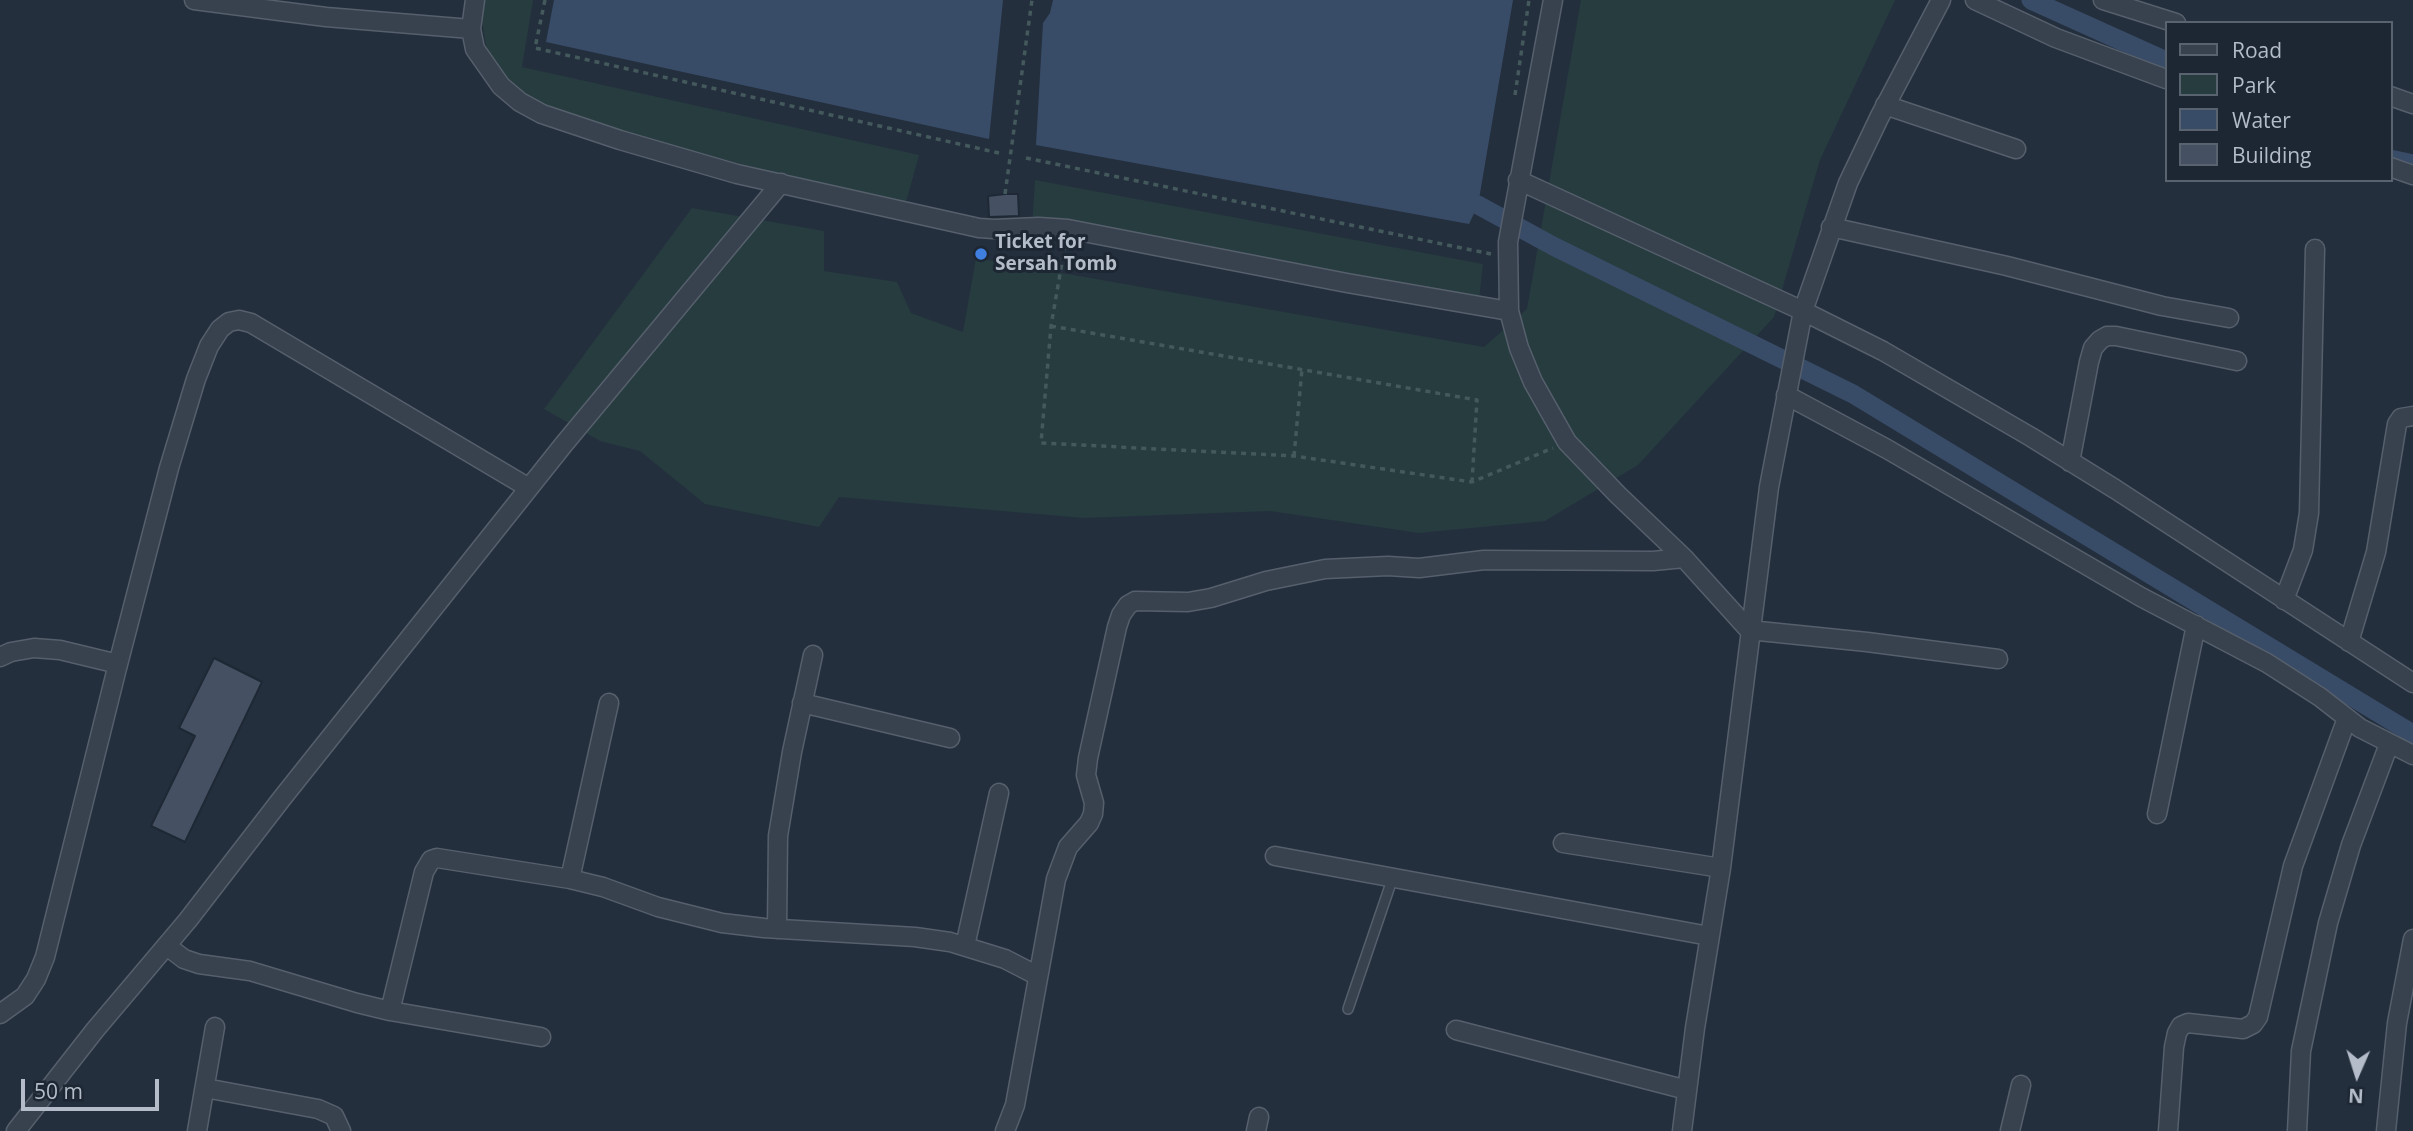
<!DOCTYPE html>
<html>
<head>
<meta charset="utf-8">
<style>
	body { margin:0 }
	#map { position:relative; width:2413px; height:1131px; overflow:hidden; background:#242f3e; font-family:"Open Sans",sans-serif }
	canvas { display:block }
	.legend { position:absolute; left:2165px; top:21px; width:228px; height:161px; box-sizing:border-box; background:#1d2633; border:2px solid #59626f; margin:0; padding:9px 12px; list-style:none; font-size:21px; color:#b4bcc9 }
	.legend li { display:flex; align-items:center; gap:14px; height:35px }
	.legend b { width:35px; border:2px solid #59626f }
	.north { position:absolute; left:2322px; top:1040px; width:70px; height:70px; -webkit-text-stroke:5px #1d2633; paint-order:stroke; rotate:183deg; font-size:19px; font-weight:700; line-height:28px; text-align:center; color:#b4bcc9 }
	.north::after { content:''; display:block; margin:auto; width:24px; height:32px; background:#b4bcc9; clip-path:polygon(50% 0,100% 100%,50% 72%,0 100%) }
	.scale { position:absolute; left:21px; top:1079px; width:138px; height:32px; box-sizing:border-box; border:4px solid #b4bcc9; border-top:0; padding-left:9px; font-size:21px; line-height:24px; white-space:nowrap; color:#b4bcc9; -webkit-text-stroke:5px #1d2633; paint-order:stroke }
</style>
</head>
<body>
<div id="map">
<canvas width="2413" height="1131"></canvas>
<ul class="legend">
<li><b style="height:9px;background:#38414e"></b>Road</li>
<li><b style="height:19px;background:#263c3f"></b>Park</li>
<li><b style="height:19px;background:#394c67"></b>Water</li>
<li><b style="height:19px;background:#455162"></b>Building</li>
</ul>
<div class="north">N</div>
<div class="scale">50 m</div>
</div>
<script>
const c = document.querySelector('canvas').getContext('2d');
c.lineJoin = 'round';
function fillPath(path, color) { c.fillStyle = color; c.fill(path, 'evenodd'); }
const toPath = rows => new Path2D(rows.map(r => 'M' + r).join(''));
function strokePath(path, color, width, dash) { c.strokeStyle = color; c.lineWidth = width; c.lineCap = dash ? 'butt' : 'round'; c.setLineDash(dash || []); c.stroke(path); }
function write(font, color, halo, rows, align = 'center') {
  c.font = font + ' "Open Sans",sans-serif'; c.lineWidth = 6; c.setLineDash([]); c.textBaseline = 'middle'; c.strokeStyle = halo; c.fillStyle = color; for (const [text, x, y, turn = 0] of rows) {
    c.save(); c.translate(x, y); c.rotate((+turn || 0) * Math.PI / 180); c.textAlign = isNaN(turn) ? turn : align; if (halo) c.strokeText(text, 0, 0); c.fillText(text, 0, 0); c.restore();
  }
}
const green = toPath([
	[485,0,533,0,522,67,919,155,905,206,601,128,523,96,489,63,482,22],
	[1581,0,1895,0,1820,160,1774,317,1638,465,1545,521,1419,533,1270,511,1084,518,839,497,819,527,705,504,640,451,600,441,544,409,692,208,824,231,824,271,897,282,911,313,963,332,976,258,1484,347,1527,309],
	[1035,180,1483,264,1479,300,1461,312,1032,229]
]);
const water = toPath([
	[554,0,1003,0,989,139,546,42],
	[1053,0,1513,0,1478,205,1469,224,1036,145,1043,23,1050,13]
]);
const canal = toPath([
	[2031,0,2166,61],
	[2390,159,2413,164],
	[1478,205,1553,246,1853,394,2413,734]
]);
const building = toPath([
	[1005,194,1018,194,1019,216,989,217,988,196,1005,194],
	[214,658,262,682,185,842,151,826,195,736,179,728,214,658]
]);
const path = toPath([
	[545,0,535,48,999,153],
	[1515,95,1529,0],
	[1026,158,1491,254],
	[1005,194,1032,0],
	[1065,245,1051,326,1041,443,1294,456,1472,482,1553,448],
	[1051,326,1477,400,1472,482],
	[1294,456,1302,369]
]);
const lane = toPath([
	[1348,1009,1393,877]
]);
const street = toPath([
	[194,0,326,17,471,29],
	[475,0,471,29,475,49,501,86,520,102,542,114,620,140,737,174,979,228,994,229,1039,227,1068,229,1347,283,1509,311],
	[1553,0,1508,242,1509,311,1519,348,1533,382,1567,442,1618,495,1684,558,1749,630,1867,642,1998,659],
	[1975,0,2056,38,2166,79],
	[2103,0,2176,23],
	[2390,96,2413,104],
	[1885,105,2016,149],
	[2390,167,2413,175],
	[1518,180,1803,311,1883,351,2031,437,2115,489,2413,683],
	[1831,227,2007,266,2162,306,2229,318],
	[1786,395,1887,449,2141,597,2267,663,2320,697,2360,728,2413,755],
	[2070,462,2089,362,2093,348,2100,340,2107,336,2116,336,2237,361],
	[2284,600,2303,550,2309,513,2315,249],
	[2349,642,2376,552,2397,424,2401,418,2413,416],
	[0,657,11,652,34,648,60,650,118,664],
	[802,703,950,738],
	[2157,814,2196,625],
	[1563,843,1721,868],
	[1275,856,1709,936],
	[570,879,609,703],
	[777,929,778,836,792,752,813,655],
	[167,946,184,959,199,964,250,971,357,1003,390,1011,541,1037],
	[965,946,999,793],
	[390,1011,424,872,431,860,437,858,570,879,603,887,658,907,722,923,764,928,915,937,950,942,1005,959,1038,976],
	[0,1014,25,996,36,979,45,957,116,672,169,468,196,379,209,346,220,329,229,322,239,320,251,323,529,488],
	[1456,1030,1687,1090],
	[205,1088,318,1109,334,1116,341,1131],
	[16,1131,95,1030,188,920,283,797,564,444,781,183],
	[197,1131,215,1027],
	[1005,1131,1015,1105,1056,879,1068,847,1089,823,1093,814,1094,803,1086,775,1088,758,1117,627,1121,615,1128,605,1135,601,1188,602,1211,598,1266,581,1325,569,1388,566,1419,568,1484,560,1653,561,1684,558],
	[1256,1131,1259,1117],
	[1682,1131,1695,1028,1721,868,1769,487,1803,311,1848,183,1879,118,1941,0],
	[2010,1131,2021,1085],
	[2168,1131,2174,1047,2177,1033,2181,1026,2188,1023,2243,1029,2253,1024,2258,1017,2293,866,2347,718],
	[2297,1131,2301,1051,2328,923,2351,845,2389,744],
	[2386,1131,2397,1023,2413,939]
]);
const markers = [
	[981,254,7,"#3f7fe0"]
];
const poiNames = [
	["Ticket for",995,243],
	["Sersah Tomb",995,265]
];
fillPath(green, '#263c3f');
fillPath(water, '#394c67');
strokePath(canal, '#394c67', 19);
fillPath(building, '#455162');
strokePath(building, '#1f2835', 2);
strokePath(lane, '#565f6c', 12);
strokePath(street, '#565f6c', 21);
strokePath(path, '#44595c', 3.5, [5, 5]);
strokePath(lane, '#38414e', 9);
strokePath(street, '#38414e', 18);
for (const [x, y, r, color] of markers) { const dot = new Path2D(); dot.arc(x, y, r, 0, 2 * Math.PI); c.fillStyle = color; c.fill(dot); strokePath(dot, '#1d2633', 2.5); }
write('bold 19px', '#b4bcc9', '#1d2633', poiNames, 'left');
</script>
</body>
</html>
